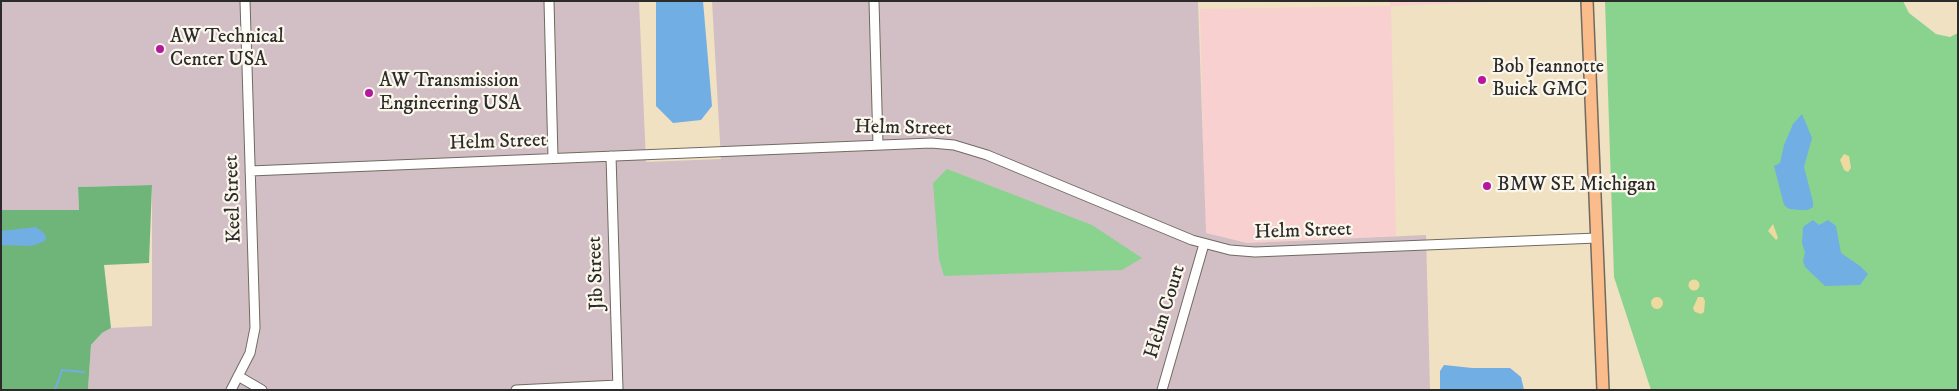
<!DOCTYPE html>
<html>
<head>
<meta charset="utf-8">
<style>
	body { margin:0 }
	#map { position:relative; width:1959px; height:391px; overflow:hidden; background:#f0e1c2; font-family:"IM FELL DW Pica",serif }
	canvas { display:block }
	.frame { position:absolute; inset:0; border:2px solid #2b2b2b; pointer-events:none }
</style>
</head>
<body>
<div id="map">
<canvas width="1959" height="391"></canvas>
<div class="frame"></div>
</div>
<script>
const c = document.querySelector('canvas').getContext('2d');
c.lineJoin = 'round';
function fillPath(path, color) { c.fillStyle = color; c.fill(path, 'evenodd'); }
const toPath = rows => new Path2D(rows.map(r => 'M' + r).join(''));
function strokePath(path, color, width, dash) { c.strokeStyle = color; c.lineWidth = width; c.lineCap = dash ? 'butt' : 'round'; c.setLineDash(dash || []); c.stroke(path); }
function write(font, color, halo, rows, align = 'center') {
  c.font = font + ' "IM FELL DW Pica",serif'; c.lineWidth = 4.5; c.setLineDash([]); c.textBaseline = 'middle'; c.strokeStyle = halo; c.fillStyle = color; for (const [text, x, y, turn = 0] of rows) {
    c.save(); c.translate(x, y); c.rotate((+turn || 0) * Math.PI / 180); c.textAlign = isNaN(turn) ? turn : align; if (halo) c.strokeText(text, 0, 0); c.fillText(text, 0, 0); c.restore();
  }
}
const built = toPath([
	[1390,1,1515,1,1391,6,1396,236,1247,243,1205,233,1200,9,1390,6]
]);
const industrial = toPath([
	[1,1,639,1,646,162,721,159,712,1,1198,1,1206,233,1247,243,1426,235,1430,390,88,390,91,345,102,333,111,328,152,326,152,185,78,187,79,210,1,210]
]);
const green = toPath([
	[1605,1,1903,1,1909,13,1936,34,1950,37,1958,33,1958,390,1651,390,1614,277],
	[947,169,1092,225,1142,258,1122,270,944,276,939,259,933,183]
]);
const forest = toPath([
	[152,185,149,263,104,265,111,328,102,333,91,345,88,390,1,390,1,210,79,210,78,187]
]);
const sand = toPath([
	[1844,154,1849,156,1851,168,1848,172,1844,170,1840,160],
	[1773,224,1778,238,1776,240,1768,231],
	'1688.5 285a5.5 5.5 0 1 1 11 0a5.5 5.5 0 1 1-11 0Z',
	'1651 303a6 6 0 1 1 12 0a6 6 0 1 1-12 0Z',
	[1698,297,1703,297,1705,301,1704,312,1701,314,1695,312,1693,308]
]);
const water = toPath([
	[656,1,703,1,712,106,701,120,673,123,656,106],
	[1802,114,1812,138,1804,167,1813,202,1813,207,1808,210,1800,210,1789,209,1784,205,1774,166,1780,163,1784,145,1793,124],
	[1813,220,1819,225,1828,220,1836,226,1841,253,1860,266,1868,274,1860,285,1825,286,1805,267,1803,261,1805,252,1802,243,1803,227],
	[36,227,45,234,46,239,43,242,31,246,1,245,1,231],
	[1444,365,1472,368,1510,368,1521,377,1524,390,1440,390,1440,371]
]);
const stream = toPath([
	[37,390,44,390],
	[55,390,62,370,84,372]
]);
const minor = toPath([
	[549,1,553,158],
	[874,1,878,145],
	[611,156,618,390],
	[250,171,931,143,954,145,987,155,1192,240,1230,250,1255,252,1597,238],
	[238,376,262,390],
	[231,390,250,353,255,328,245,1],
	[516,390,618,385],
	[1162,390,1204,244]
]);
const major = toPath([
	[1587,1,1603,390]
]);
const markers = [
	[160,49,5,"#b5179e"],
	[1482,80,5,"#b5179e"],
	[369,93,5,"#b5179e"],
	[1487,186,5,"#b5179e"]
];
const poiNames = [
	["AW Technical",170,38],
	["Center USA",170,61],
	["Bob Jeannotte",1492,68],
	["Buick GMC",1492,91],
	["AW Transmission",379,82],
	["Engineering USA",379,105],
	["BMW SE Michigan",1497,186]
];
const streetNames = [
	["Helm Street",903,129,1],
	["Helm Street",498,143,-2],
	["Keel Street",234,199,-92],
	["Helm Street",1303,232,-2],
	["Jib Street",597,273,-92],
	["Helm Court",1166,312,-73]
];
fillPath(built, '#f7d0cf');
fillPath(industrial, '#d2bec5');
fillPath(green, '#8ad38f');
fillPath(forest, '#6fb57a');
fillPath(sand, '#eeda9e');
fillPath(water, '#71aee3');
strokePath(stream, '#71aee3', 2);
strokePath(minor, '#706b60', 11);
strokePath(major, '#706b60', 14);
strokePath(minor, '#fff', 9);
strokePath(major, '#f9bc8a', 11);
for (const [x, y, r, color] of markers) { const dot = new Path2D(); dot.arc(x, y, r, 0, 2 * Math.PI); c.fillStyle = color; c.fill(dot); strokePath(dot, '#fbf7ec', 2); }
write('20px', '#2b2b2b', '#fbf7ec', poiNames, 'left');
write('20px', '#2b2b2b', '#fbf7ec', streetNames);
</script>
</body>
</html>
